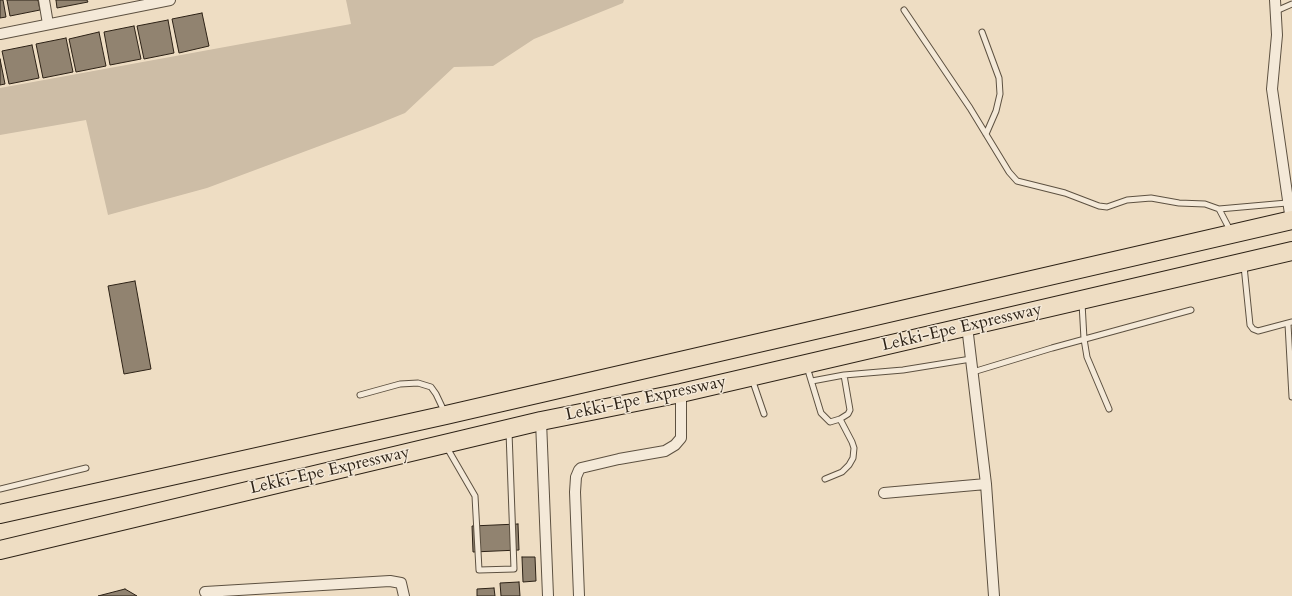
<!DOCTYPE html>
<html>
<head>
<meta charset="utf-8">
<style>
	body { margin:0 }
	canvas { display:block; background:#eeddc3 }
</style>
</head>
<body>
<canvas width="1292" height="596"></canvas>
<script>
const c = document.querySelector('canvas').getContext('2d');
c.lineJoin = 'round';
function fillPath(path, color) { c.fillStyle = color; c.fill(path, 'evenodd'); }
const toPath = rows => new Path2D(rows.map(r => 'M' + r).join(''));
function strokePath(path, color, width, dash) { c.strokeStyle = color; c.lineWidth = width; c.lineCap = dash ? 'butt' : 'round'; c.setLineDash(dash || []); c.stroke(path); }
function write(font, color, halo, rows, align = 'center') {
  c.font = font + ' Cardo,serif'; c.lineWidth = 3; c.setLineDash([]); c.textBaseline = 'middle'; c.strokeStyle = halo; c.fillStyle = color; for (const [text, x, y, turn = 0] of rows) {
    c.save(); c.translate(x, y); c.rotate((+turn || 0) * Math.PI / 180); c.textAlign = isNaN(turn) ? turn : align; if (halo) c.strokeText(text, 0, 0); c.fillText(text, 0, 0); c.restore();
  }
}
const green = toPath([
	[346,0,624,0,623,3,534,39,493,66,454,67,405,113,373,126,207,188,108,215,86,120,0,135,0,88,351,24]
]);
const building = toPath([
	[0,0,3,0,6,17,0,18,0,0],
	[7,0,38,0,40,10,10,16,7,0],
	[56,0,87,0,88,2,57,8,56,0],
	[202,13,209,46,179,53,172,19,202,13],
	[168,20,174,53,144,59,137,26,168,20],
	[134,26,141,59,110,65,104,32,134,26],
	[99,32,106,66,76,72,69,39,99,32],
	[66,38,73,72,43,78,36,44,66,38],
	[32,45,39,78,9,84,2,51,32,45],
	[0,59,5,84,0,85,0,59],
	[135,281,151,369,124,374,108,286,135,281],
	[518,524,519,550,473,552,472,526,518,524],
	[522,557,535,557,536,581,523,582,522,557],
	[519,582,520,596,501,596,500,583,519,582],
	[494,588,495,596,477,596,477,589,494,588],
	[125,589,137,596,98,596,125,589]
]);
const lane = toPath([
	[904,10,970,108,1009,172,1017,181,1065,193,1099,206,1107,207,1127,200,1151,198,1179,203,1205,204,1219,209,1230,230],
	[1276,11,1292,4],
	[982,32,999,78,1000,94,996,111,986,134],
	[1219,209,1287,203],
	[1244,266,1250,325,1253,329,1258,331,1292,322],
	[1082,303,1084,339,1087,357,1109,409],
	[1288,324,1292,397],
	[807,367,821,413,830,422,840,419,852,442,854,448,853,458,849,465,842,472,825,479],
	[973,372,1052,348,1191,310],
	[752,379,764,414],
	[812,381,844,375,903,370,971,359],
	[360,395,400,384,418,383,431,387,436,394,445,413],
	[840,419,848,414,850,410,844,375],
	[446,446,475,496,479,570,514,569,509,432],
	[0,489,86,468]
]);
const street = toPath([
	[44,0,48,24],
	[1275,0,1277,35,1272,89,1291,221],
	[0,34,170,0],
	[967,326,986,484,994,596],
	[541,421,548,596],
	[884,493,986,484],
	[205,592,390,581,401,583,404,596],
	[579,596,575,492,576,477,579,470,581,468,619,459,665,451,675,445,681,438,681,393]
]);
const highway = toPath([
	[0,514,446,415,1292,220],
	[0,550,541,421,681,393,1292,251]
]);
const streetNames = [
	["Lekki-Epe Expressway",962,328,-13],
	["Lekki-Epe Expressway",646,399,-12],
	["Lekki-Epe Expressway",330,471,-13]
];
fillPath(green, '#cdbda6');
fillPath(building, '#918370');
strokePath(building, '#2d2216', 1);
strokePath(lane, '#5d5141', 7);
strokePath(street, '#5d5141', 12);
strokePath(highway, '#2d2216', 20);
strokePath(lane, '#f4e9d8', 5);
strokePath(street, '#f4e9d8', 10);
strokePath(highway, '#eeddc3', 18);
write('17px', '#2d2216', '#f4e9d8', streetNames);
</script>
</body>
</html>
